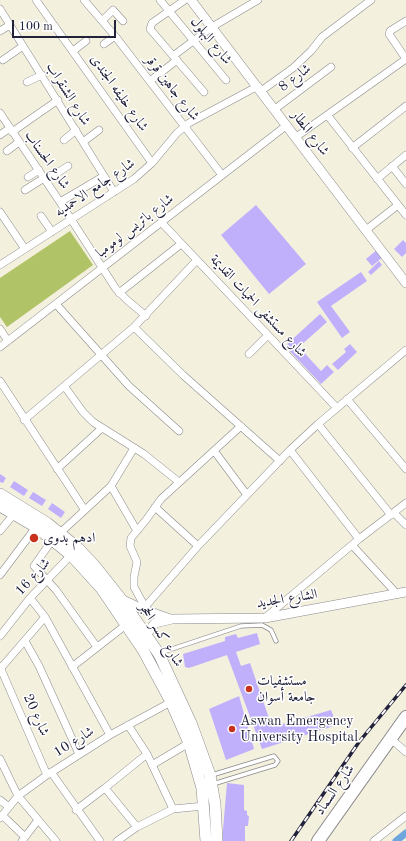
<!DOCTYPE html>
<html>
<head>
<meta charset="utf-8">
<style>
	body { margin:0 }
	#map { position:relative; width:406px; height:841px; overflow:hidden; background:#f4f0de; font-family:"Old Standard TT",serif }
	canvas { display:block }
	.scale { position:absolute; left:12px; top:20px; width:104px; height:18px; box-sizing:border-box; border:2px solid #22223b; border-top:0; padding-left:5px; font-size:12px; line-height:14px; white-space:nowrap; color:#22223b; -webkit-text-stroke:3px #fff; paint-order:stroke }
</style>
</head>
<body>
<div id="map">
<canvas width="406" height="841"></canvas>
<div class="scale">100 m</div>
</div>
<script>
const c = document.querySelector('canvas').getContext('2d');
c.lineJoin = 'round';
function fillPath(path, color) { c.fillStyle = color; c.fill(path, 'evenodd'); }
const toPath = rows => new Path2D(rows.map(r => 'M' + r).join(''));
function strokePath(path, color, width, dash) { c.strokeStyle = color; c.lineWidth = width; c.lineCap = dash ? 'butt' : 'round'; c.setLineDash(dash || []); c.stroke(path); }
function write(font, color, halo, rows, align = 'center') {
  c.font = font + ' "Old Standard TT",Amiri,serif'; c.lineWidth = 3; c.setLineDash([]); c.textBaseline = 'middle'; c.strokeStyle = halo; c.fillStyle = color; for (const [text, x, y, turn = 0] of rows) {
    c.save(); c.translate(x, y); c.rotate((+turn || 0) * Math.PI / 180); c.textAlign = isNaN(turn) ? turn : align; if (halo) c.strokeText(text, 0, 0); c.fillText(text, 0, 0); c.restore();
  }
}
const green = toPath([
	[70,231,93,265,7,327,0,317,0,278]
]);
const canal = toPath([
	[396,841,406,833]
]);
const building = toPath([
	[256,205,306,264,269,294,221,235],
	[403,240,406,243,406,253,402,257,394,249],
	[378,249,384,256,372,266,366,259],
	[379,261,382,265,371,275,368,272],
	[361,272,367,281,331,306,350,332,342,338,317,302],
	[320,314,327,322,299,347,321,371,327,365,334,372,321,384,285,346],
	[350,344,357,352,338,370,332,364,346,352,344,349],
	[0,474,6,478,3,483,0,482],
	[14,481,28,490,24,496,10,487],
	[33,492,46,500,42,506,29,498],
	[52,503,65,512,61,518,48,509],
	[257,633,260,644,236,652,241,666,250,663,272,727,331,710,337,725,262,749,227,655,189,668,185,667,183,654,225,641,225,637,236,634,238,638],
	[239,696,254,749,226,760,209,709],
	[227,783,244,785,244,810,247,811,247,815,249,816,248,826,245,826,245,841,222,841]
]);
const service = toPath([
	[160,653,241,626,262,625,271,630,276,641],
	[212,775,274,756,278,761,275,765,213,784]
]);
const minor = toPath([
	[36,0,152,163],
	[84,0,115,36,222,175],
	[160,0,226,80],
	[185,0,152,23,150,29,204,92],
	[0,9,114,192],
	[103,20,113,10,123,21],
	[406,21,390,31,389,34,406,59],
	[0,31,10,25],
	[104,44,115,36],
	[73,51,86,41],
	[173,56,212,27,258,0],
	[3,60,23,46],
	[150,81,177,60],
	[27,82,42,75],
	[261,91,293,68,311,51,322,37,371,0],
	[275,109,331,67],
	[0,113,60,202,116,289,127,300,146,316],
	[328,116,406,215],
	[12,132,58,100],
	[0,135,10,128],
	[296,137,406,59],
	[64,140,76,130],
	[83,142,99,130],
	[352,148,406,106],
	[7,151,19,142],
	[392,166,406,184],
	[28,177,39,170],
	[377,179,406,155],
	[46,180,68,166],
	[25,190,44,178],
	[60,202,104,176],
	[0,212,25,249],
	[41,216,52,232],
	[161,222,337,408],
	[366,230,398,205],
	[0,265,134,179,152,163,177,133,189,123,258,86],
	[119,293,181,244],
	[56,304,129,386,179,431],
	[134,327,183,375,280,461],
	[0,329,8,341],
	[0,347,287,125],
	[249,354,268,335],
	[0,381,84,509],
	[65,387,83,412,93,422,144,454,179,482],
	[347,399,406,469],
	[24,420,134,327,197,260],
	[318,424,391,515],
	[290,450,359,539],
	[215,452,247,495],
	[57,469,102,428],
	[111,486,137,531],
	[155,507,198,546],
	[394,513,406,525],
	[0,531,14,514],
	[60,533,111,486,134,448],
	[53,539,34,566,56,590,97,647],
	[352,545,397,594],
	[0,575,36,527],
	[30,598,45,617,110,735],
	[145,607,134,587,134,577,137,562,130,546,131,538,146,520,161,499,241,426],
	[148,612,145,607,198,546,290,450,318,424,406,350],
	[266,617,359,539,406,503],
	[0,636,30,598,71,555],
	[25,641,39,666,79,754],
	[0,667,47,775],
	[72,667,127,624],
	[1,668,45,617],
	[128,725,147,754,173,809],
	[390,738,406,752],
	[0,759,18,796,56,841],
	[152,765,189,743],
	[51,772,100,841],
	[105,788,147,754],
	[0,800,9,807],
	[76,810,105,788,137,827,173,809,204,806],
	[2,815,25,837],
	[0,818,18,796,47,775,110,735,171,702],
	[22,841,38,820],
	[117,841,137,827],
	[374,841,406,816]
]);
const tertiary = toPath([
	[191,0,406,283],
	[121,599,142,609,170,619],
	[146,635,155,623,172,619,265,618,406,592]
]);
const secondary = toPath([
	[0,494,47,523,78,548,94,565,121,599,159,654,191,723,210,775,215,804,217,841],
	[0,506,36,527,71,555,101,588,143,650,171,702,189,743,202,788,206,841]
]);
const trunk = toPath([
	[318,841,406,717]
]);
const rail = toPath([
	[291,841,359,742,406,685]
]);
const markers = [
	[34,538,5,"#c8321e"],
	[249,689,4,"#c8321e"],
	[232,729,4,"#c8321e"]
];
const streetNames = [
	["شارع البهلول",211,41,51],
	["شارع 8",295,78,-37],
	["شارع جاهين قرقر",172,88,52],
	["شارع خليفه الجندى",119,93,55],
	["شارع الشنقراب",68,94,58],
	["شارع المطار",310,133,53],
	["شارع الحسناب",47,160,55],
	["شارع جامع الاحمديه",95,188,-34],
	["شارع باتريس لومومبا",135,226,-38],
	["شارع مستشفى الحميات القديمة",258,306,47],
	["شارع 16",33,577,-48],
	["الشارع الجديد",287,599,-9],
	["شارع كسر الحجر",161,635,59],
	["شارع 20",36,715,66],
	["شارع 10",74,742,-32],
	["شارع السماد",335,790,-55]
];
const poiNames = [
	["ادهم بدوى",43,538],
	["مستشفيات",257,681],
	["جامعة أسوان",257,697],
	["Aswan Emergency",240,721],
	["University Hospital",240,737]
];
fillPath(green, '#b0c467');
strokePath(canal, '#6ea7dd', 7);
fillPath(building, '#c0b0fc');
strokePath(service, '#8b898c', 5);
strokePath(minor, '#8b898c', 8);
strokePath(tertiary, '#8b898c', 10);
strokePath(secondary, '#8b898c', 12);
strokePath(trunk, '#8b898c', 14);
strokePath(service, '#fff', 3.5);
strokePath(minor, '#fff', 7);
strokePath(tertiary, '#fff', 9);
strokePath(secondary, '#fff', 11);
strokePath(trunk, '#fff', 12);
strokePath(rail, '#22223b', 3.5);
strokePath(rail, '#fff', 2, [6]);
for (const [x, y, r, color] of markers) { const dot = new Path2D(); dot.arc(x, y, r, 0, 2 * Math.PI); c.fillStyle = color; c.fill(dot); strokePath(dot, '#fff', 1.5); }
write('14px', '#22223b', '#fff', streetNames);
write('14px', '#22223b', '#fff', poiNames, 'left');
</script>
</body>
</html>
